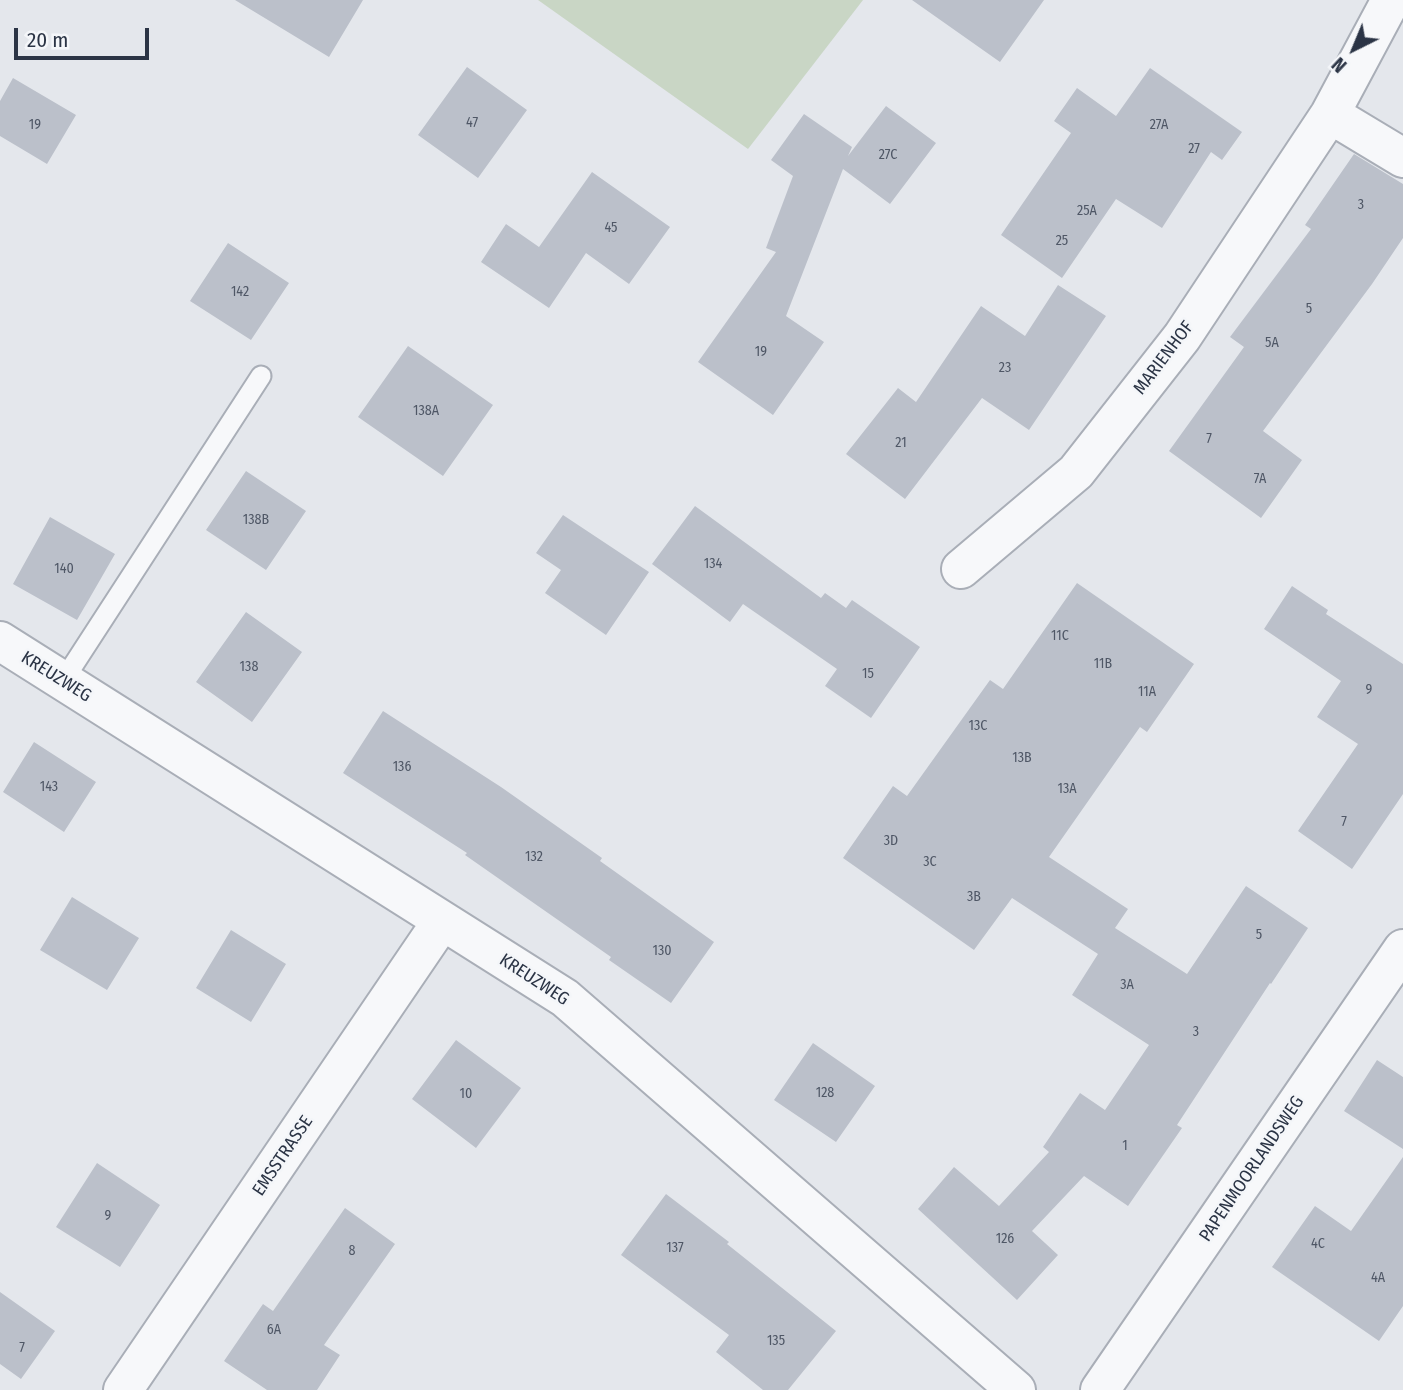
<!DOCTYPE html>
<html>
<head>
<meta charset="utf-8">
<style>
	body { margin:0 }
	#map { position:relative; width:1403px; height:1390px; overflow:hidden; background:#e4e7ec; font-family:"Fira Sans Condensed",sans-serif }
	canvas { display:block }
	.north { position:absolute; left:1319px; top:14px; width:70px; height:70px; -webkit-text-stroke:5px #f4f6f9; paint-order:stroke; rotate:223deg; font-size:19px; font-weight:700; line-height:28px; text-align:center; color:#2b3445 }
	.north::after { content:''; display:block; margin:auto; width:24px; height:32px; background:#2b3445; clip-path:polygon(50% 0,100% 100%,50% 72%,0 100%) }
	.scale { position:absolute; left:14px; top:28px; width:135px; height:32px; box-sizing:border-box; border:4px solid #2b3445; border-top:0; padding-left:9px; font-size:21px; line-height:24px; white-space:nowrap; color:#2b3445; -webkit-text-stroke:5px #f4f6f9; paint-order:stroke }
</style>
</head>
<body>
<div id="map">
<canvas width="1403" height="1390"></canvas>
<div class="north">N</div>
<div class="scale">20 m</div>
</div>
<script>
const c = document.querySelector('canvas').getContext('2d');
c.lineJoin = 'round';
function fillPath(path, color) { c.fillStyle = color; c.fill(path, 'evenodd'); }
const toPath = rows => new Path2D(rows.map(r => 'M' + r).join(''));
function strokePath(path, color, width, dash) { c.strokeStyle = color; c.lineWidth = width; c.lineCap = dash ? 'butt' : 'round'; c.setLineDash(dash || []); c.stroke(path); }
function write(font, color, halo, rows, align = 'center') {
  c.font = font + ' "Fira Sans Condensed",sans-serif'; c.lineWidth = 5; c.setLineDash([]); c.textBaseline = 'middle'; c.strokeStyle = halo; c.fillStyle = color; for (const [text, x, y, turn = 0] of rows) {
    c.save(); c.translate(x, y); c.rotate((+turn || 0) * Math.PI / 180); c.textAlign = isNaN(turn) ? turn : align; if (halo) c.strokeText(text, 0, 0); c.fillText(text, 0, 0); c.restore();
  }
}
const green = toPath([
	[538,0,863,0,748,149]
]);
const building = toPath([
	[235,0,363,0,329,57],
	[912,0,1044,0,1000,62],
	[467,67,527,110,478,178,418,135],
	[1150,68,1242,132,1222,160,1211,152,1162,228,1116,199,1062,278,1001,235,1071,133,1054,121,1077,88,1116,116],
	[13,78,76,115,47,164,0,136,0,101],
	[886,106,936,143,890,204,843,169,786,316,824,342,773,415,698,362,776,252,766,248,793,176,771,160,804,114,852,147,848,156],
	[1354,154,1403,184,1403,238,1372,284,1263,431,1302,460,1261,518,1169,451,1244,347,1230,337,1311,229,1305,225],
	[592,172,670,227,629,284,586,253,549,308,481,262,506,224,539,247],
	[228,243,289,283,251,340,190,301],
	[1058,285,1106,316,1029,430,982,398,905,499,846,454,898,388,916,402,981,306,1025,336],
	[408,346,493,405,443,476,358,417],
	[246,471,306,511,266,570,206,530],
	[695,506,821,598,825,593,846,608,852,600,920,647,871,718,825,686,837,669,743,604,730,622,652,564],
	[563,515,649,572,606,635,545,593,561,570,536,553],
	[50,517,115,554,77,620,13,584],
	[1077,583,1194,664,1147,732,1140,727,1049,857,1128,909,1115,928,1187,974,1246,886,1308,928,1271,984,1270,983,1177,1125,1182,1128,1128,1206,1084,1176,1032,1231,1058,1255,1017,1300,918,1209,954,1167,999,1206,1049,1152,1043,1147,1080,1093,1105,1110,1149,1045,1072,995,1098,954,1012,898,974,950,843,858,893,786,907,796,990,680,1003,689],
	[1292,586,1328,610,1326,614,1403,664,1403,794,1352,869,1298,831,1358,744,1317,717,1341,681,1264,629],
	[246,612,302,652,252,722,196,682],
	[383,711,501,787,602,858,600,861,714,942,671,1003,609,960,611,957,465,855,467,853,343,773],
	[34,742,96,782,64,832,3,792],
	[72,897,139,938,107,990,40,950],
	[231,930,286,964,251,1022,196,988],
	[456,1040,521,1088,476,1148,412,1099],
	[813,1043,875,1086,836,1142,774,1100],
	[1377,1060,1403,1077,1403,1149,1344,1111],
	[1403,1157,1403,1306,1379,1341,1272,1267,1315,1206,1351,1231],
	[97,1163,160,1205,120,1267,56,1227],
	[666,1194,729,1242,727,1244,836,1331,788,1390,763,1390,716,1352,729,1335,621,1255],
	[345,1208,395,1244,324,1345,340,1355,317,1390,267,1390,224,1361,263,1304,273,1311],
	[0,1292,55,1331,21,1379,0,1364]
]);
const service = toPath([
	[63,681,261,376]
]);
const minor = toPath([
	[1330,114,1403,158],
	[961,569,1076,472,1182,337,1330,114,1391,0],
	[0,641,565,998,1016,1390],
	[123,1390,442,921],
	[1100,1390,1403,949]
]);
const numberNames = [
	["47",472,123],
	["19",35,125],
	["27A",1159,125],
	["27",1194,149],
	["27C",888,155],
	["3",1361,205],
	["25A",1087,211],
	["45",611,228],
	["25",1062,241],
	["142",240,292],
	["5",1309,309],
	["5A",1272,343],
	["19",761,352],
	["23",1005,368],
	["138A",426,411],
	["7",1209,439],
	["21",901,443],
	["7A",1260,479],
	["138B",256,520],
	["134",713,564],
	["140",64,569],
	["11C",1060,636],
	["11B",1103,664],
	["138",249,667],
	["15",868,674],
	["9",1369,690],
	["11A",1147,692],
	["13C",978,726],
	["13B",1022,758],
	["136",402,767],
	["143",49,787],
	["13A",1067,789],
	["7",1344,822],
	["3D",891,841],
	["132",534,857],
	["3C",930,862],
	["3B",974,897],
	["5",1259,935],
	["130",662,951],
	["3A",1127,985],
	["3",1196,1032],
	["128",825,1093],
	["10",466,1094],
	["1",1125,1146],
	["9",108,1216],
	["126",1005,1239],
	["4C",1318,1244],
	["137",675,1248],
	["8",352,1251],
	["4A",1378,1278],
	["6A",274,1330],
	["135",776,1341],
	["7",22,1348]
];
const streetNames = [
	["MARIENHOF",1164,358,-53],
	["KREUZWEG",56,677,32],
	["KREUZWEG",534,980,33],
	["EMSSTRASSE",283,1156,-56],
	["PAPENMOORLANDSWEG",1252,1169,-56]
];
fillPath(green, '#c9d6c5');
fillPath(building, '#bbc0ca');
strokePath(service, '#a9aeb7', 23);
strokePath(minor, '#a9aeb7', 42);
strokePath(service, '#f7f8fa', 19);
strokePath(minor, '#f7f8fa', 38);
write('14px', '#4f5766', null, numberNames);
write('18px', '#2b3445', '#f4f6f9', streetNames);
</script>
</body>
</html>
